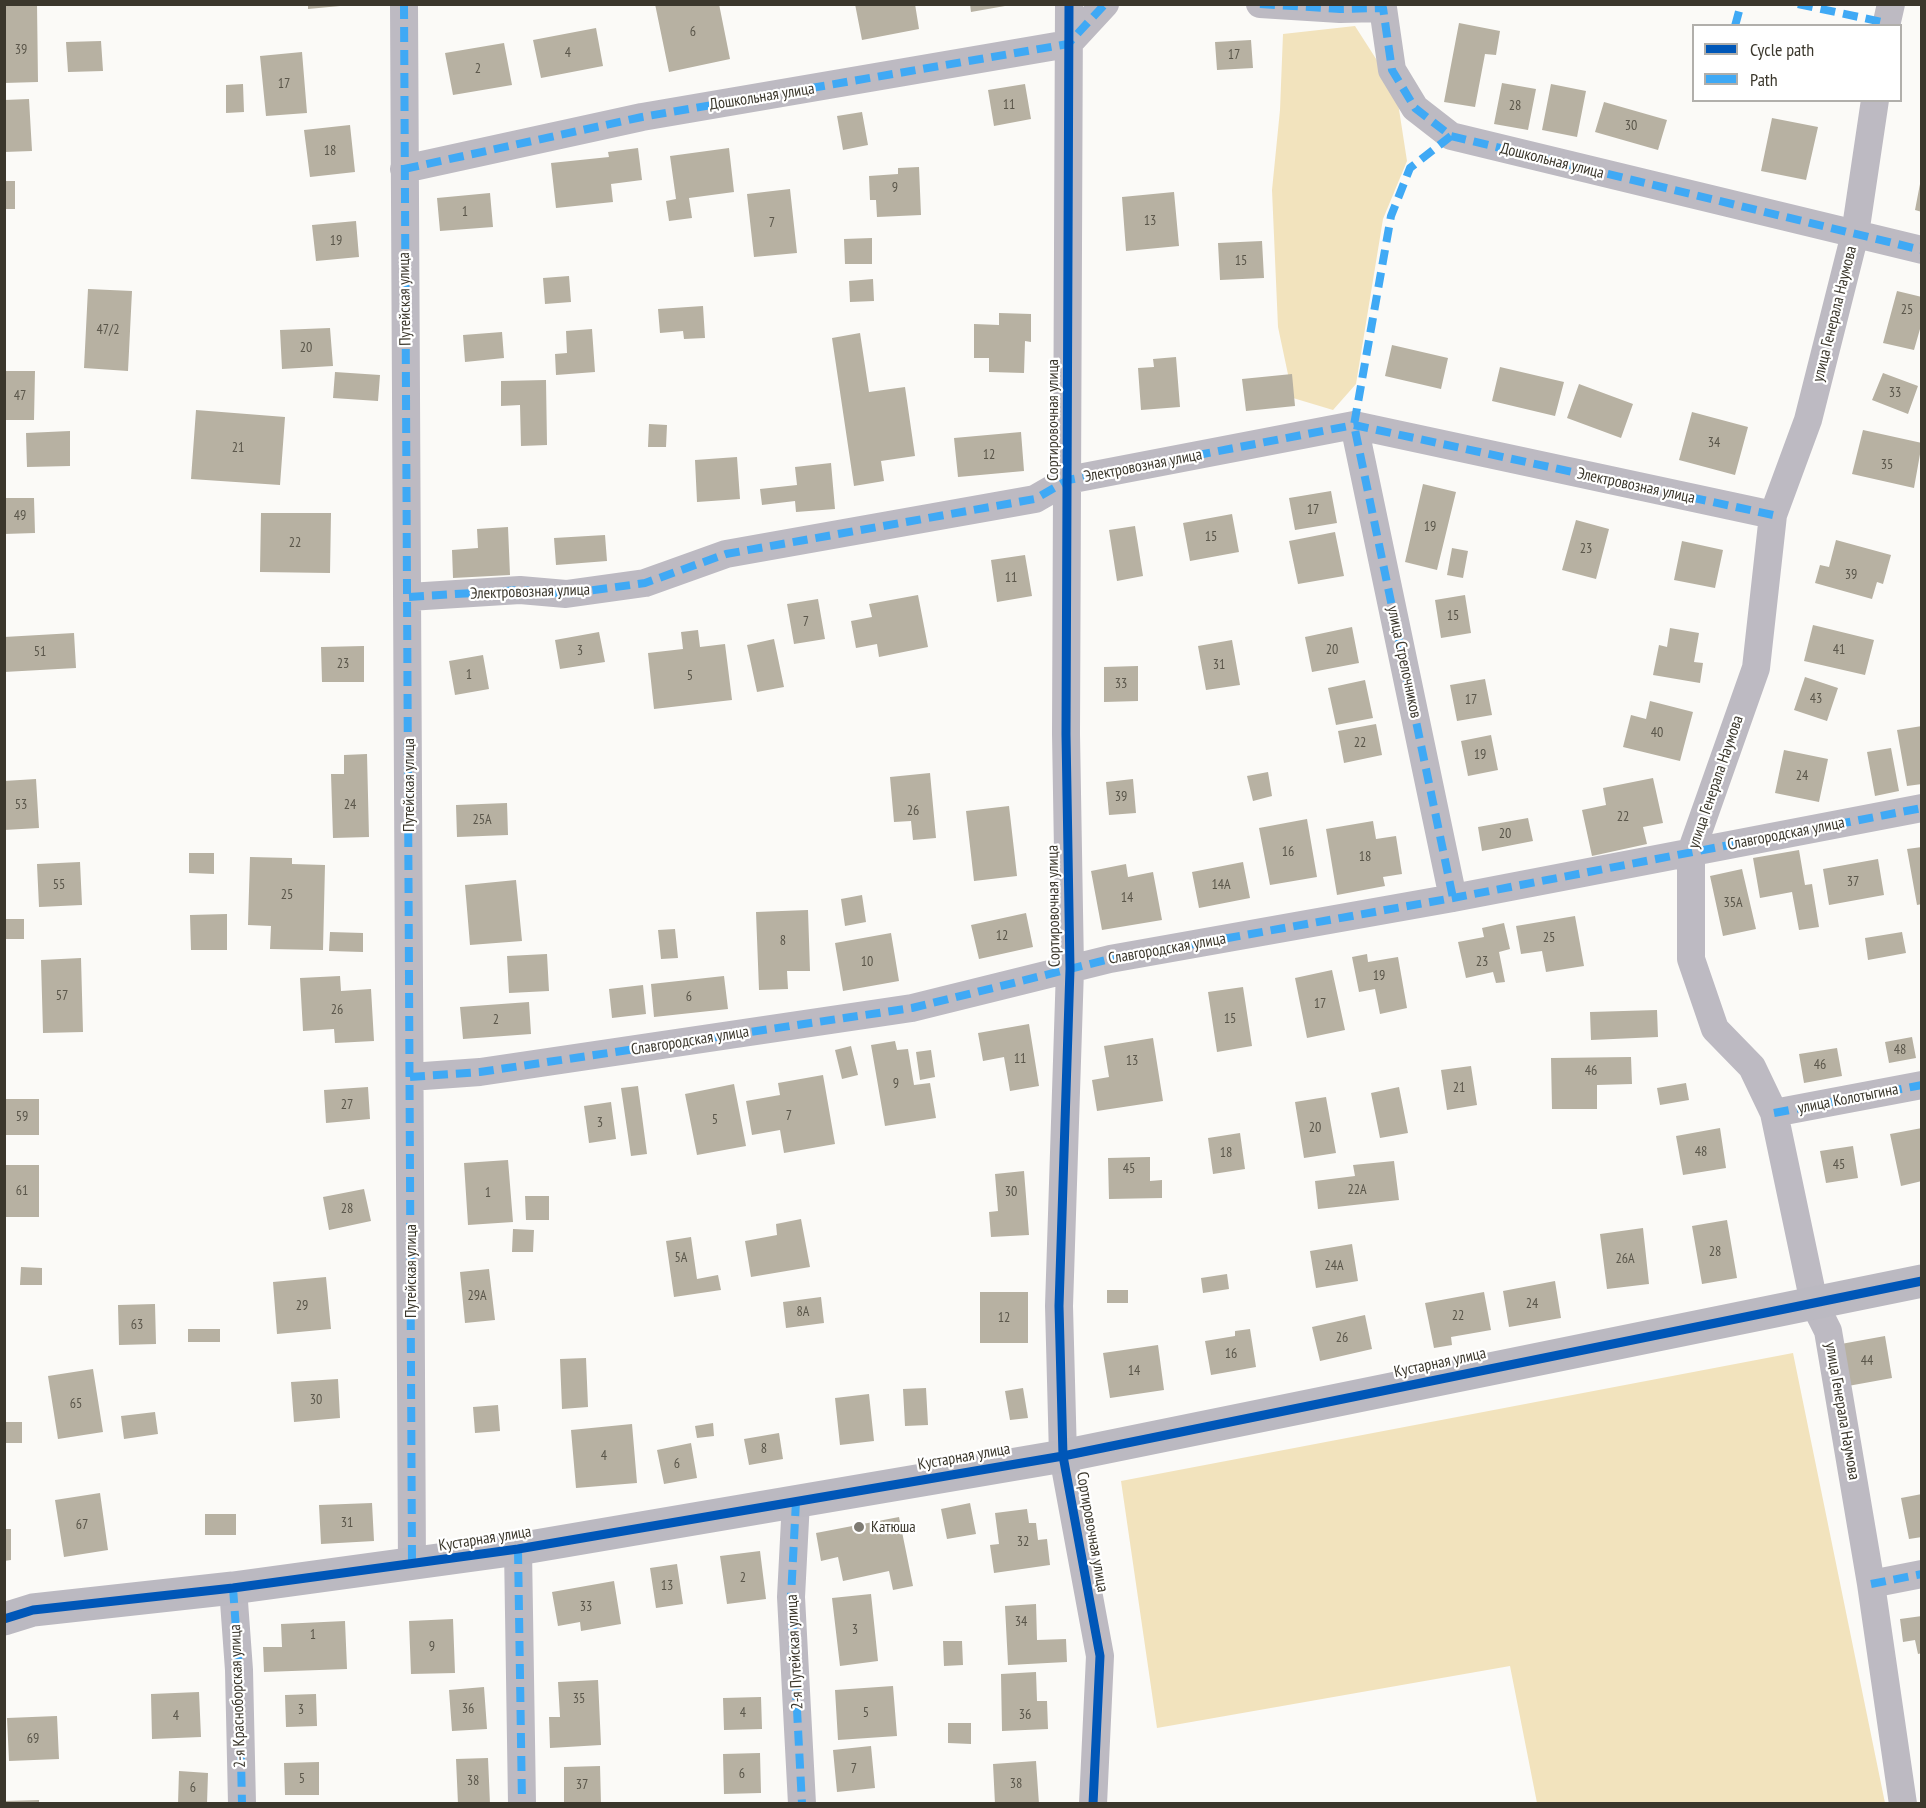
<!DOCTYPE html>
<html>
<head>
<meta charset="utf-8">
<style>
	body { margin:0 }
	#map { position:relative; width:1926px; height:1808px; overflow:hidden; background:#fbfaf7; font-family:"PT Sans Narrow",sans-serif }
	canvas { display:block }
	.frame { position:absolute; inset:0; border:6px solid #3b372c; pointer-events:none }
	.legend { position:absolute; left:1692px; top:24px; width:210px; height:78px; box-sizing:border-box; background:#fff; border:2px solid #b1afab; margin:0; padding:8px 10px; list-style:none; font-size:18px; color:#3b372c }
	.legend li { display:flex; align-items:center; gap:12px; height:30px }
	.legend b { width:30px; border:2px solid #b1afab }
</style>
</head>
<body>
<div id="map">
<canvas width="1926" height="1808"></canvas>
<div class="frame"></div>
<ul class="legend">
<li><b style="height:8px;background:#0057b8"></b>Cycle path</li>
<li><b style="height:8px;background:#3fa9f5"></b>Path</li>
</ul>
</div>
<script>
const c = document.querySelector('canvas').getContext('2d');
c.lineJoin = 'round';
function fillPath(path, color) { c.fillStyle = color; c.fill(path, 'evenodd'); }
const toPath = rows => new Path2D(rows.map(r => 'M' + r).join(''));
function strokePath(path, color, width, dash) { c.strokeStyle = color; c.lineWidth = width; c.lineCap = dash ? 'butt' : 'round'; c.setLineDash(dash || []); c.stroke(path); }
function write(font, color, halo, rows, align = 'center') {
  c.font = font + ' "PT Sans Narrow",sans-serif'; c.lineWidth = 4.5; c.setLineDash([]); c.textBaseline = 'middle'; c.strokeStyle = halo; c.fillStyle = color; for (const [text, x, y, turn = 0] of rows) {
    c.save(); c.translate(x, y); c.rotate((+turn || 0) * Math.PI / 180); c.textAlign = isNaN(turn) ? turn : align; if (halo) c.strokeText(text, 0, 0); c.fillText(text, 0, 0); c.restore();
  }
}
const green = toPath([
	[1355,26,1396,90,1407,161,1383,219,1356,384,1333,410,1293,398,1278,327,1272,190,1280,110,1283,34],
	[1793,1353,1885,1803,1537,1803,1510,1666,1157,1728,1121,1481]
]);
const building = toPath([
	[4,4,37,4,38,82,4,83],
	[308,4,340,4,340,6,308,9],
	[655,4,719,4,730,59,669,72],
	[855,4,915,4,919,29,862,40],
	[970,4,1005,4,1005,6,971,12],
	[1459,23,1500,31,1496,55,1485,54,1475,107,1444,102],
	[596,28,603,66,541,78,533,40],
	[1251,40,1253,68,1217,70,1215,42],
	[101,41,103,71,68,72,66,42],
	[504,43,512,85,453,95,445,53],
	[302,52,307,113,266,116,260,56],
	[1502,83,1536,89,1528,130,1494,124],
	[243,84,244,112,226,113,226,85],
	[1025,84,1031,119,994,126,988,90],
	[1551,84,1586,91,1577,137,1542,130],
	[29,99,32,151,4,152,4,100],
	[1604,102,1667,120,1658,150,1595,132],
	[862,112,868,145,843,150,837,116],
	[1772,118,1818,127,1806,180,1761,171],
	[350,125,355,172,310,177,304,130],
	[638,148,642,180,611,184,613,202,556,208,551,163,609,157,608,152],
	[729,148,734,192,689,198,692,218,669,221,666,201,676,199,670,156],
	[919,167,921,215,877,217,876,200,870,200,869,176,898,174,898,168],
	[4,181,15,181,15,209,4,209],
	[1920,184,1922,184,1922,212,1915,210],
	[790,189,797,253,754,257,747,194],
	[1174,192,1179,246,1126,251,1122,197],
	[490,193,493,227,440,231,437,198],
	[356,221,359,257,316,261,312,225],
	[872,238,872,264,845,264,844,239],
	[1262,241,1264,278,1220,280,1218,243],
	[569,276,571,302,545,304,543,278],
	[873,279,874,301,850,302,849,281],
	[88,289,132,291,128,371,84,368],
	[1897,291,1922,297,1922,322,1914,350,1883,343],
	[703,306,705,338,684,339,683,331,660,333,658,309],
	[999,313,1031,314,1031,342,1025,341,1024,373,989,372,989,358,974,358,974,324,999,325],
	[330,328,333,366,282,369,280,330],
	[592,329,595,372,556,375,555,354,567,353,566,331],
	[502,332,504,358,465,362,463,335],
	[860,333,869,392,905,387,915,456,881,461,884,481,854,486,832,338],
	[1392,345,1448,358,1441,389,1385,376],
	[1176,357,1180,407,1141,410,1138,368,1154,367,1153,359],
	[1500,367,1564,382,1555,416,1492,401],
	[4,371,35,371,34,420,4,420],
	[335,372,380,375,378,401,333,398],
	[1883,373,1918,386,1908,414,1872,400],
	[1292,374,1295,406,1246,411,1242,379],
	[546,380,547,445,521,446,520,405,501,406,501,381],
	[1579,384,1633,404,1621,438,1567,418],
	[196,410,285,417,280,485,191,479],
	[1692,412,1748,427,1735,475,1679,460],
	[649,424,667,425,666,447,648,447],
	[1863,430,1922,443,1914,488,1852,474],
	[70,431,70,466,27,467,26,433],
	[1021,432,1024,471,958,477,954,438],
	[737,457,740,499,697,502,695,460],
	[831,463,835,509,796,512,795,501,762,505,760,489,797,485,795,467],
	[1423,484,1456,492,1437,570,1405,562],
	[1331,491,1337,523,1295,530,1289,498],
	[4,498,34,498,35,533,4,534],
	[261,513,331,513,330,573,260,572],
	[1232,514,1239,552,1190,561,1183,523],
	[1576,520,1609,529,1596,579,1562,570],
	[1135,526,1143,576,1117,581,1109,530],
	[508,527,510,575,453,578,452,550,478,548,477,529],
	[1335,532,1344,576,1298,584,1289,541],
	[605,535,607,561,556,565,554,538],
	[1836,540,1891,555,1883,584,1877,582,1872,599,1815,583,1820,565,1829,567],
	[1682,541,1723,550,1715,588,1674,580],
	[1452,548,1468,551,1463,578,1447,575],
	[1025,555,1032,596,997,602,991,560],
	[918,595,928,647,879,657,877,644,856,648,851,621,872,617,869,604],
	[1465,595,1471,633,1441,638,1435,600],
	[818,599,825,639,794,644,787,604],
	[1813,625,1874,640,1865,675,1804,661],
	[1352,627,1359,663,1312,672,1305,637],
	[1670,628,1699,633,1694,662,1703,663,1700,683,1653,675,1659,645,1667,647],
	[698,630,700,647,725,644,732,700,654,709,648,653,683,649,681,632],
	[599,632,605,662,560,669,555,640],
	[74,633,76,668,4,672,4,637],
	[774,639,784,687,757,692,747,645],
	[1232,640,1240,685,1206,690,1198,646],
	[364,646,364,682,322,682,321,647],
	[483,655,489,689,455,695,449,661],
	[1138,666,1138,701,1104,702,1104,667],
	[1805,677,1838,688,1827,721,1794,710],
	[1485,679,1492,715,1457,721,1450,685],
	[1365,680,1373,718,1336,725,1328,688],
	[1650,701,1693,712,1680,761,1623,747,1631,715,1646,719],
	[1376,724,1382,755,1344,763,1338,731],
	[1922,726,1922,784,1907,786,1897,730],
	[1491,735,1498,770,1468,776,1461,741],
	[1891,748,1899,791,1875,796,1867,752],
	[1784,750,1828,759,1819,802,1775,793],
	[367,754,369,837,333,838,331,774,344,774,344,755],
	[1268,772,1272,796,1253,801,1247,776],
	[930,773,936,838,913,840,911,821,894,822,890,777],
	[1653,778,1663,823,1643,827,1647,844,1592,856,1582,810,1606,805,1603,788],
	[36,779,39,828,4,830,4,781],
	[1133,779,1136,813,1109,815,1106,782],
	[507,803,508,835,457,837,456,805],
	[1009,806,1017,876,974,881,966,811],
	[1528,818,1533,841,1482,851,1478,827],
	[1307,819,1317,877,1270,885,1259,828],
	[1373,821,1376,839,1396,836,1402,874,1383,877,1385,886,1337,895,1326,829],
	[1922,847,1922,904,1917,905,1907,849],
	[1799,850,1805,885,1812,884,1819,927,1799,930,1792,892,1760,898,1753,858],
	[189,853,214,853,214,874,189,873],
	[250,857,292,858,292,864,325,865,323,950,270,949,271,926,248,925],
	[1878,859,1884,895,1829,905,1823,869],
	[80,862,82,905,39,907,37,864],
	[1243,862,1250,898,1199,908,1192,872],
	[1126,864,1128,877,1153,872,1162,920,1102,930,1091,871],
	[1742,869,1756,929,1723,936,1710,876],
	[516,880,522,941,470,945,465,885],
	[862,895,866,922,845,926,841,899],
	[808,910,810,971,787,971,788,989,759,990,756,912],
	[1026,913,1033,947,979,959,971,925],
	[227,914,227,950,191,950,190,915],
	[1575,916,1584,966,1546,972,1542,951,1521,954,1516,926],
	[5,919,24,919,24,939,5,939],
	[1504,923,1510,949,1499,952,1505,982,1496,983,1493,972,1466,978,1458,942,1484,937,1482,928],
	[675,929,678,958,661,959,658,930],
	[330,932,363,933,363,952,329,951],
	[1902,932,1906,953,1868,960,1865,938],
	[891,933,899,981,843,991,835,943],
	[547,954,549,991,509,993,507,956],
	[1367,954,1368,962,1398,957,1407,1008,1380,1014,1375,989,1359,992,1352,957],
	[81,958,83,1032,43,1033,41,960],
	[1332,970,1345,1030,1307,1038,1295,978],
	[340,976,341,991,371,989,374,1041,335,1043,334,1029,303,1031,300,978],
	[724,976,728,1009,654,1017,651,984],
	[643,985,646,1014,612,1018,609,989],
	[1243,987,1252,1046,1217,1052,1208,992],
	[529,1002,531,1034,463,1039,460,1007],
	[1657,1010,1658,1037,1591,1040,1590,1012],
	[1029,1024,1039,1086,1010,1091,1004,1057,983,1061,978,1033],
	[1912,1037,1916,1058,1889,1063,1885,1042],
	[1153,1038,1163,1101,1097,1111,1092,1080,1109,1077,1104,1046],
	[895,1041,897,1050,908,1049,914,1085,930,1083,936,1118,885,1126,871,1045],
	[851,1046,858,1075,842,1079,835,1050],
	[1837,1048,1842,1076,1804,1083,1799,1054],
	[931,1050,935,1077,920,1080,916,1052],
	[1631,1057,1632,1084,1597,1085,1597,1109,1552,1109,1551,1058],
	[1471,1066,1477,1105,1447,1110,1441,1070],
	[823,1075,835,1144,784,1153,780,1130,752,1135,746,1101,780,1095,778,1083],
	[1686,1083,1689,1100,1660,1105,1657,1088],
	[734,1084,746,1146,697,1155,685,1094],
	[638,1086,647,1154,631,1156,621,1088],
	[368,1087,370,1119,326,1123,324,1090],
	[1399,1087,1408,1133,1380,1138,1371,1093],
	[1326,1097,1336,1153,1304,1158,1295,1102],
	[5,1099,39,1099,39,1135,5,1135],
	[611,1102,616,1139,589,1143,584,1106],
	[1720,1128,1726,1168,1683,1175,1676,1136],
	[1922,1128,1922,1181,1901,1186,1890,1134],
	[1240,1133,1245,1169,1213,1174,1208,1138],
	[1853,1146,1858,1178,1826,1183,1820,1151],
	[1150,1157,1150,1181,1162,1180,1162,1198,1109,1199,1108,1158],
	[508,1160,513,1222,468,1225,464,1163],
	[1394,1161,1399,1200,1318,1209,1315,1181,1355,1176,1353,1165],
	[4,1165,39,1165,39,1217,4,1217],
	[1024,1171,1029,1235,991,1237,989,1212,998,1211,995,1174],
	[364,1189,371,1221,329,1230,323,1197],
	[525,1196,549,1196,549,1220,526,1220],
	[801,1219,810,1267,751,1277,745,1241,777,1235,776,1224],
	[1727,1220,1737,1278,1702,1284,1692,1226],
	[1643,1228,1649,1284,1607,1289,1600,1234],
	[513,1229,534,1230,533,1252,512,1252],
	[691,1237,697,1279,718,1275,721,1290,674,1297,666,1241],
	[1352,1244,1358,1281,1316,1288,1310,1251],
	[21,1267,42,1268,42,1285,20,1285],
	[489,1269,495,1320,465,1323,460,1272],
	[1227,1274,1229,1289,1203,1293,1201,1278],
	[326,1277,331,1329,277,1334,273,1282],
	[1555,1281,1561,1318,1509,1327,1503,1291],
	[1107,1290,1128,1290,1128,1303,1107,1303],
	[980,1292,1028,1292,1028,1343,980,1343],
	[1484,1292,1491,1330,1451,1337,1452,1345,1434,1348,1425,1303],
	[821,1297,824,1323,786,1328,783,1302],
	[155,1304,156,1344,119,1345,118,1305],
	[1365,1315,1372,1349,1320,1361,1312,1327],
	[188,1329,220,1329,220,1342,188,1342],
	[1250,1329,1256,1367,1211,1375,1205,1341,1235,1336,1235,1331],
	[1885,1336,1892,1378,1848,1386,1841,1344],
	[1158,1345,1164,1390,1110,1398,1103,1353],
	[586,1358,588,1407,562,1409,560,1359],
	[93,1369,103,1432,58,1439,48,1376],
	[338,1379,340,1418,294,1422,291,1382],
	[926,1388,928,1425,905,1426,903,1389],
	[1023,1388,1028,1418,1010,1420,1005,1391],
	[869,1394,874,1441,840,1445,835,1398],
	[498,1405,500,1431,475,1433,473,1407],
	[155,1412,158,1434,124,1439,121,1416],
	[4,1422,22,1422,22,1443,4,1443],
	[713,1423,714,1436,697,1438,695,1426],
	[632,1424,637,1483,576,1488,571,1430],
	[779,1433,783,1459,749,1465,744,1439],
	[691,1443,697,1478,664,1484,657,1450],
	[100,1493,108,1550,64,1557,55,1500],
	[1922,1494,1922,1537,1909,1539,1901,1498],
	[372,1503,374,1541,321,1544,319,1505],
	[970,1503,976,1534,947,1539,941,1509],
	[1027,1509,1029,1523,1036,1523,1038,1540,1047,1539,1050,1565,994,1573,990,1545,999,1544,995,1513],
	[205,1514,236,1514,236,1535,205,1535],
	[899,1517,913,1586,893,1590,889,1571,843,1581,838,1557,821,1561,816,1533],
	[4,1529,11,1529,11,1560,4,1561],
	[760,1551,766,1599,727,1604,720,1556],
	[677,1564,683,1604,656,1608,650,1568],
	[614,1581,621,1624,581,1631,580,1622,558,1626,552,1592],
	[871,1594,878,1661,840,1666,832,1598],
	[1036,1604,1037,1640,1066,1639,1067,1662,1008,1665,1005,1606],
	[1922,1616,1922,1653,1918,1654,1915,1640,1903,1642,1900,1619],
	[453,1619,455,1673,411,1674,409,1621],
	[345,1621,347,1669,264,1672,263,1647,282,1647,281,1624],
	[943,1641,962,1641,963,1665,944,1666],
	[1036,1672,1037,1701,1047,1701,1048,1729,1002,1731,1001,1674],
	[598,1680,601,1745,550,1748,549,1717,560,1717,558,1682],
	[893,1686,897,1736,838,1740,835,1690],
	[484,1687,487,1729,452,1731,449,1690],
	[199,1692,201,1737,152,1739,151,1694],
	[316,1694,317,1726,286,1727,285,1695],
	[761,1697,762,1729,724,1730,723,1698],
	[57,1716,59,1759,9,1761,7,1718],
	[948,1723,971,1723,971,1744,948,1743],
	[871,1746,875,1788,837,1792,833,1750],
	[760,1753,761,1793,724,1794,723,1754],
	[488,1758,490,1804,458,1804,456,1759],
	[1036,1761,1039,1804,995,1804,993,1764],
	[319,1762,319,1795,285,1795,284,1763],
	[600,1766,601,1804,564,1804,564,1767],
	[179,1771,208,1773,207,1804,178,1804],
	[39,1800,39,1804,4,1804,4,1801]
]);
const street = toPath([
	[404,4,412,1565],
	[1069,4,1066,734,1070,969,1059,1306,1063,1456,1100,1656,1093,1804],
	[1260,4,1340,9,1383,8,1392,70,1415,108,1451,136,1922,250],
	[1886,26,1891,4],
	[1875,100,1855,234,1808,420,1773,515,1756,668,1691,852,1691,959,1715,1029,1752,1067,1774,1113,1814,1303,1828,1331,1871,1584,1903,1804],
	[404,169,642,117,1068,44,1105,4],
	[1354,425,1453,898],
	[409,597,520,590,566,594,645,583,726,554,1035,499,1068,480,1354,425,1773,515],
	[410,1077,480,1072,912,1008,1110,959,1453,898,1922,808],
	[1774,1113,1922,1085],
	[796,1501,791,1597,802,1804],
	[518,1549,522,1804],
	[1871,1584,1922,1574],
	[233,1588,239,1670,242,1804]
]);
const secondary = toPath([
	[4,1619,33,1610,233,1588,518,1549,1063,1456,1922,1281]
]);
const quiet = toPath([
	[404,4,412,1565],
	[1260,4,1340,9,1383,8,1392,70,1415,108,1451,136,1922,250],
	[1798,4,1887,23],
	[1735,26,1741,4],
	[1451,136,1410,168,1391,216,1354,425,1453,898],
	[404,169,642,117,1068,44,1105,4],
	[409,597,520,590,566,594,645,583,726,554,1035,499,1068,480,1354,425,1773,515],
	[410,1077,480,1072,912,1008,1110,959,1453,898,1922,808],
	[1774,1113,1922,1085],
	[796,1501,791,1597,802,1804],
	[518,1549,522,1804],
	[1871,1584,1922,1574],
	[233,1588,239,1670,242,1804]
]);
const cycleway = toPath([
	[1069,4,1066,734,1070,969,1059,1306,1063,1456,1100,1656,1093,1804],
	[4,1619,33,1610,233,1588,518,1549,1063,1456,1922,1281]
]);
const markers = [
	[859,1527,6,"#7e7b73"]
];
const numberNames = [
	["6",693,32],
	["39",21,50],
	["4",568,53],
	["17",1234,55],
	["2",478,69],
	["17",284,84],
	["11",1009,105],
	["28",1515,106],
	["30",1631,126],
	["18",330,151],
	["9",895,188],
	["1",465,212],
	["13",1150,221],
	["7",772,223],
	["19",336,241],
	["15",1241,261],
	["25",1907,310],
	["47/2",108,330],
	["20",306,348],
	["33",1895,393],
	["47",20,396],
	["34",1714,443],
	["21",238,448],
	["12",989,455],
	["35",1887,465],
	["17",1313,510],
	["49",20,516],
	["19",1430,527],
	["15",1211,537],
	["22",295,543],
	["23",1586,549],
	["39",1851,575],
	["11",1011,578],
	["15",1453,616],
	["7",806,622],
	["20",1332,650],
	["41",1839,650],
	["3",580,651],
	["51",40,652],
	["23",343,664],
	["31",1219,665],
	["1",469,675],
	["5",690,676],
	["33",1121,684],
	["43",1816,699],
	["17",1471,700],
	["40",1657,733],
	["22",1360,743],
	["19",1480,755],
	["24",1802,776],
	["39",1121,797],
	["53",21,805],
	["24",350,805],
	["26",913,811],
	["22",1623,817],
	["25А",482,820],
	["20",1505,834],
	["16",1288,852],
	["18",1365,857],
	["37",1853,882],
	["55",59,885],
	["14А",1221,885],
	["25",287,895],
	["14",1127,898],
	["35А",1733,903],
	["12",1002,936],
	["25",1549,938],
	["8",783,941],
	["10",867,962],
	["23",1482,962],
	["19",1379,976],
	["57",62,996],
	["6",689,997],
	["17",1320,1004],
	["26",337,1010],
	["15",1230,1019],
	["2",496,1020],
	["48",1900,1050],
	["11",1020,1059],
	["13",1132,1061],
	["46",1820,1065],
	["46",1591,1071],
	["9",896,1084],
	["21",1459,1088],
	["27",347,1105],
	["7",789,1116],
	["59",22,1117],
	["5",715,1120],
	["3",600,1123],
	["20",1315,1128],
	["48",1701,1152],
	["18",1226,1153],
	["45",1839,1165],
	["45",1129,1169],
	["22А",1357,1190],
	["61",22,1191],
	["30",1011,1192],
	["1",488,1193],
	["28",347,1209],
	["28",1715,1252],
	["5А",681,1258],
	["26А",1625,1259],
	["24А",1334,1266],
	["29А",477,1296],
	["24",1532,1304],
	["29",302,1306],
	["8А",803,1312],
	["22",1458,1316],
	["12",1004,1318],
	["63",137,1325],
	["26",1342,1338],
	["16",1231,1354],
	["44",1867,1361],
	["14",1134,1371],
	["30",316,1400],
	["65",76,1404],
	["8",764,1449],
	["4",604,1456],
	["6",677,1464],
	["31",347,1523],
	["67",82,1525],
	["32",1023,1542],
	["2",743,1578],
	["13",667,1586],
	["33",586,1607],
	["34",1021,1622],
	["3",855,1630],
	["1",313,1635],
	["9",432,1647],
	["35",579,1699],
	["36",468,1709],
	["3",301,1710],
	["4",743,1713],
	["5",866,1713],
	["36",1025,1715],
	["4",176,1716],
	["69",33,1739],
	["7",854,1769],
	["6",742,1774],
	["5",302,1779],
	["38",473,1781],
	["38",1016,1784],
	["37",582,1785],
	["6",193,1788]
];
const streetNames = [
	["Дошкольная улица",762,97,-9],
	["Дошкольная улица",1552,161,14],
	["Путейская улица",405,299,-91],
	["улица Генерала Наумова",1835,314,-76],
	["Сортировочная улица",1053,420,-90],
	["Электровозная улица",1143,466,-11],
	["Электровозная улица",1636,486,12],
	["Электровозная улица",530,592,-2],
	["улица Стрелочников",1404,662,78],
	["улица Генерала Наумова",1716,782,-71],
	["Путейская улица",409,785,-90],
	["Славгородская улица",1786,834,-11],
	["Сортировочная улица",1054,906,-91],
	["Славгородская улица",1167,949,-10],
	["Славгородская улица",690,1041,-9],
	["улица Колотыгина",1848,1099,-11],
	["Путейская улица",411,1271,-90],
	["Кустарная улица",1440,1363,-12],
	["улица Генерала Наумова",1842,1411,80],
	["Кустарная улица",964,1457,-10],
	["Сортировочная улица",1092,1532,80],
	["Кустарная улица",485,1539,-9],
	["2-я Путейская улица",795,1652,-93],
	["2-я Красноборская улица",238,1696,-92]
];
const poiNames = [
	["Катюша",871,1527]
];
fillPath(green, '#f2e3bd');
fillPath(building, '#b7b1a2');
strokePath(street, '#bdbac2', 28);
strokePath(secondary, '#bbb9c1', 33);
strokePath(quiet, '#3fa9f5', 8, [15, 8]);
strokePath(cycleway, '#0057b8', 9);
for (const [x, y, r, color] of markers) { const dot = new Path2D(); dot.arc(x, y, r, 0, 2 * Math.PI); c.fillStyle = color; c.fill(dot); strokePath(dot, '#fff', 2); }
write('14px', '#5a564a', null, numberNames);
write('16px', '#3b372c', '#fff', streetNames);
write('16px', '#3b372c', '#fff', poiNames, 'left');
</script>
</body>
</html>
